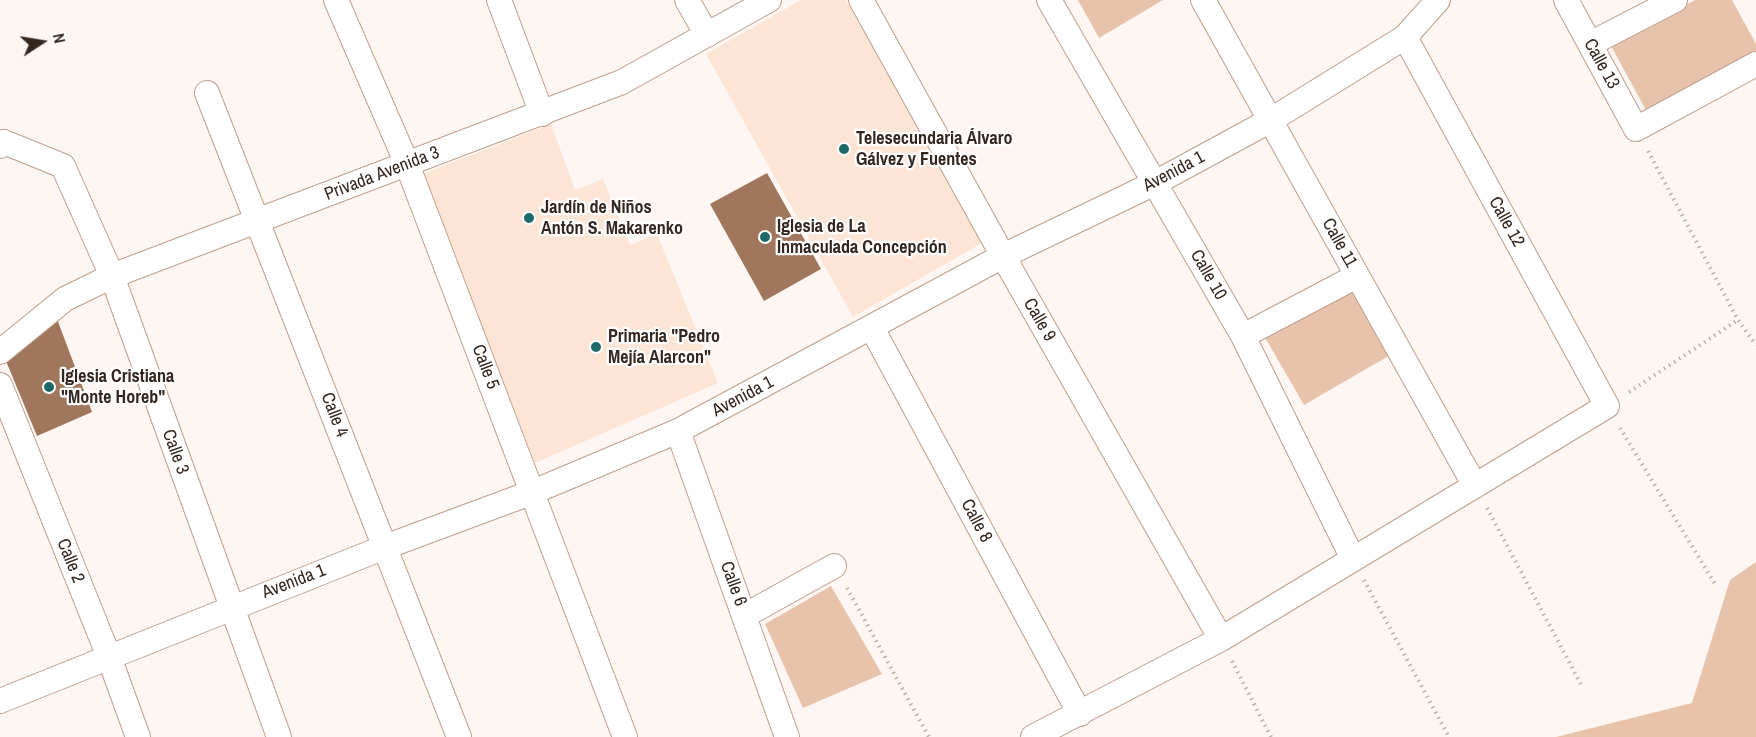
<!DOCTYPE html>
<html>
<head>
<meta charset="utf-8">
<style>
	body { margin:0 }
	#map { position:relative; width:1756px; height:737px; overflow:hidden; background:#fdf6f2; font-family:"Archivo Narrow",sans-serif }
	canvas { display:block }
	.north { position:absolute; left:12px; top:12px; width:60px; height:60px; -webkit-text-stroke:4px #fff; paint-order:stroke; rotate:78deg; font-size:16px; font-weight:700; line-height:24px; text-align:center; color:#332720 }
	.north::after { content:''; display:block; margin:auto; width:21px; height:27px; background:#332720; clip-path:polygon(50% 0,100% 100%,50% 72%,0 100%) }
</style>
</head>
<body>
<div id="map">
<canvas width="1756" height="737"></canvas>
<div class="north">N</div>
</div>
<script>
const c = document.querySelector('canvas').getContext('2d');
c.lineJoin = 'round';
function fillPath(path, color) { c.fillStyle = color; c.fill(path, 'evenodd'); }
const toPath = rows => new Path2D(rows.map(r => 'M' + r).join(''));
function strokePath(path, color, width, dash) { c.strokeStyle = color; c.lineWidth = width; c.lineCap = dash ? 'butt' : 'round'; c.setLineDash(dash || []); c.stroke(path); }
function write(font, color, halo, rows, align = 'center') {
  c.font = font + ' "Archivo Narrow",sans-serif'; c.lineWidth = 4.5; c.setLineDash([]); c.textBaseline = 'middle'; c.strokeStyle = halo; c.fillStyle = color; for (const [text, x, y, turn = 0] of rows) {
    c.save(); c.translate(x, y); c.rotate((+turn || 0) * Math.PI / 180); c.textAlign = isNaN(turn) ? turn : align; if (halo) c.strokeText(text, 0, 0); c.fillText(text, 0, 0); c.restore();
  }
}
const built = toPath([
	[801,0,846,0,982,243,853,317,706,54],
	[551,124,575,190,603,179,630,245,657,234,718,383,535,463,423,174]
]);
const green = toPath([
	[1078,0,1163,0,1099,38],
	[1695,0,1732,0,1756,44,1756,52,1647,112,1611,46],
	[1351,283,1392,354,1304,405,1263,334],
	[1756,562,1756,737,1556,737,1692,703,1730,580],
	[831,586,882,674,803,708,765,624]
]);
const building = toPath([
	[767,173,821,269,764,301,710,204],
	[57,319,92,412,37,436,6,361]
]);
const path = toPath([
	[1648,151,1738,320,1756,345],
	[1629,392,1738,320],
	[1620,428,1715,584],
	[1487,508,1583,688],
	[1364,580,1449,737],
	[847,588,929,737],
	[1232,661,1271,737]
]);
const street = toPath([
	[336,0,407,164,625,737],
	[499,0,542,114],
	[687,0,707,35],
	[861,0,1003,256,1221,639],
	[1049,0,1243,336,1353,559],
	[1203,0,1475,486],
	[1566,0,1636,129,1756,64],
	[1590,44,1675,0],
	[207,93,459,737],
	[0,146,4,142,63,166,112,276,279,737],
	[872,328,1080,714],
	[1243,336,1357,276],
	[0,352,65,299,112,276,622,82,769,0],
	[0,385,109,657,138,737],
	[678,431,787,737],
	[744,616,834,566],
	[0,701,385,547,533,492,678,431,1003,256,1155,183,1271,120,1405,37,1438,0],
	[1033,737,1221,639,1607,406,1405,37]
]);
const markers = [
	[844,149,6,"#1c6968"],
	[529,218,6,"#1c6968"],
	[765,237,6,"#1c6968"],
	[596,347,6,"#1c6968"],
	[49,387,6,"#1c6968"]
];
const streetNames = [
	["Calle 13",1601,64,61],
	["Avenida 1",1174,172,-28],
	["Privada Avenida 3",382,174,-21],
	["Calle 12",1506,222,61],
	["Calle 11",1339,243,61],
	["Calle 10",1208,275,60],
	["Calle 9",1039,320,60],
	["Calle 5",485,367,69],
	["Avenida 1",743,397,-28],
	["Calle 4",334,415,69],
	["Calle 3",175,452,70],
	["Calle 8",976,521,62],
	["Calle 2",70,561,68],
	["Avenida 1",294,582,-21],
	["Calle 6",733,584,70]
];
const poiNames = [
	["Telesecundaria Álvaro",856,139],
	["Gálvez y Fuentes",856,160],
	["Jardín de Niños",541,208],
	["Antón S. Makarenko",541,229],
	["Iglesia de La",777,227],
	["Inmaculada Concepción",777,248],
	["Primaria \"Pedro",608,337],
	["Mejía Alarcon\"",608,358],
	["Iglesia Cristiana",61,377],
	["\"Monte Horeb\"",61,398]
];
fillPath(built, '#fde5d6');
fillPath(green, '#e8c3ac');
fillPath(building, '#a0775c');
strokePath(street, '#be9f8c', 26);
strokePath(path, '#b9b1ac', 4, [1.5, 4.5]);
strokePath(street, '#fff', 24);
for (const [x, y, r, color] of markers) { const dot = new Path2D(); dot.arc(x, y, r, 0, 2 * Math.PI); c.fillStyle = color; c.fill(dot); strokePath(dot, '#fff', 2); }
write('18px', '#332720', '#fff', streetNames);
write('bold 18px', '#332720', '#fff', poiNames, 'left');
</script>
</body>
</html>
